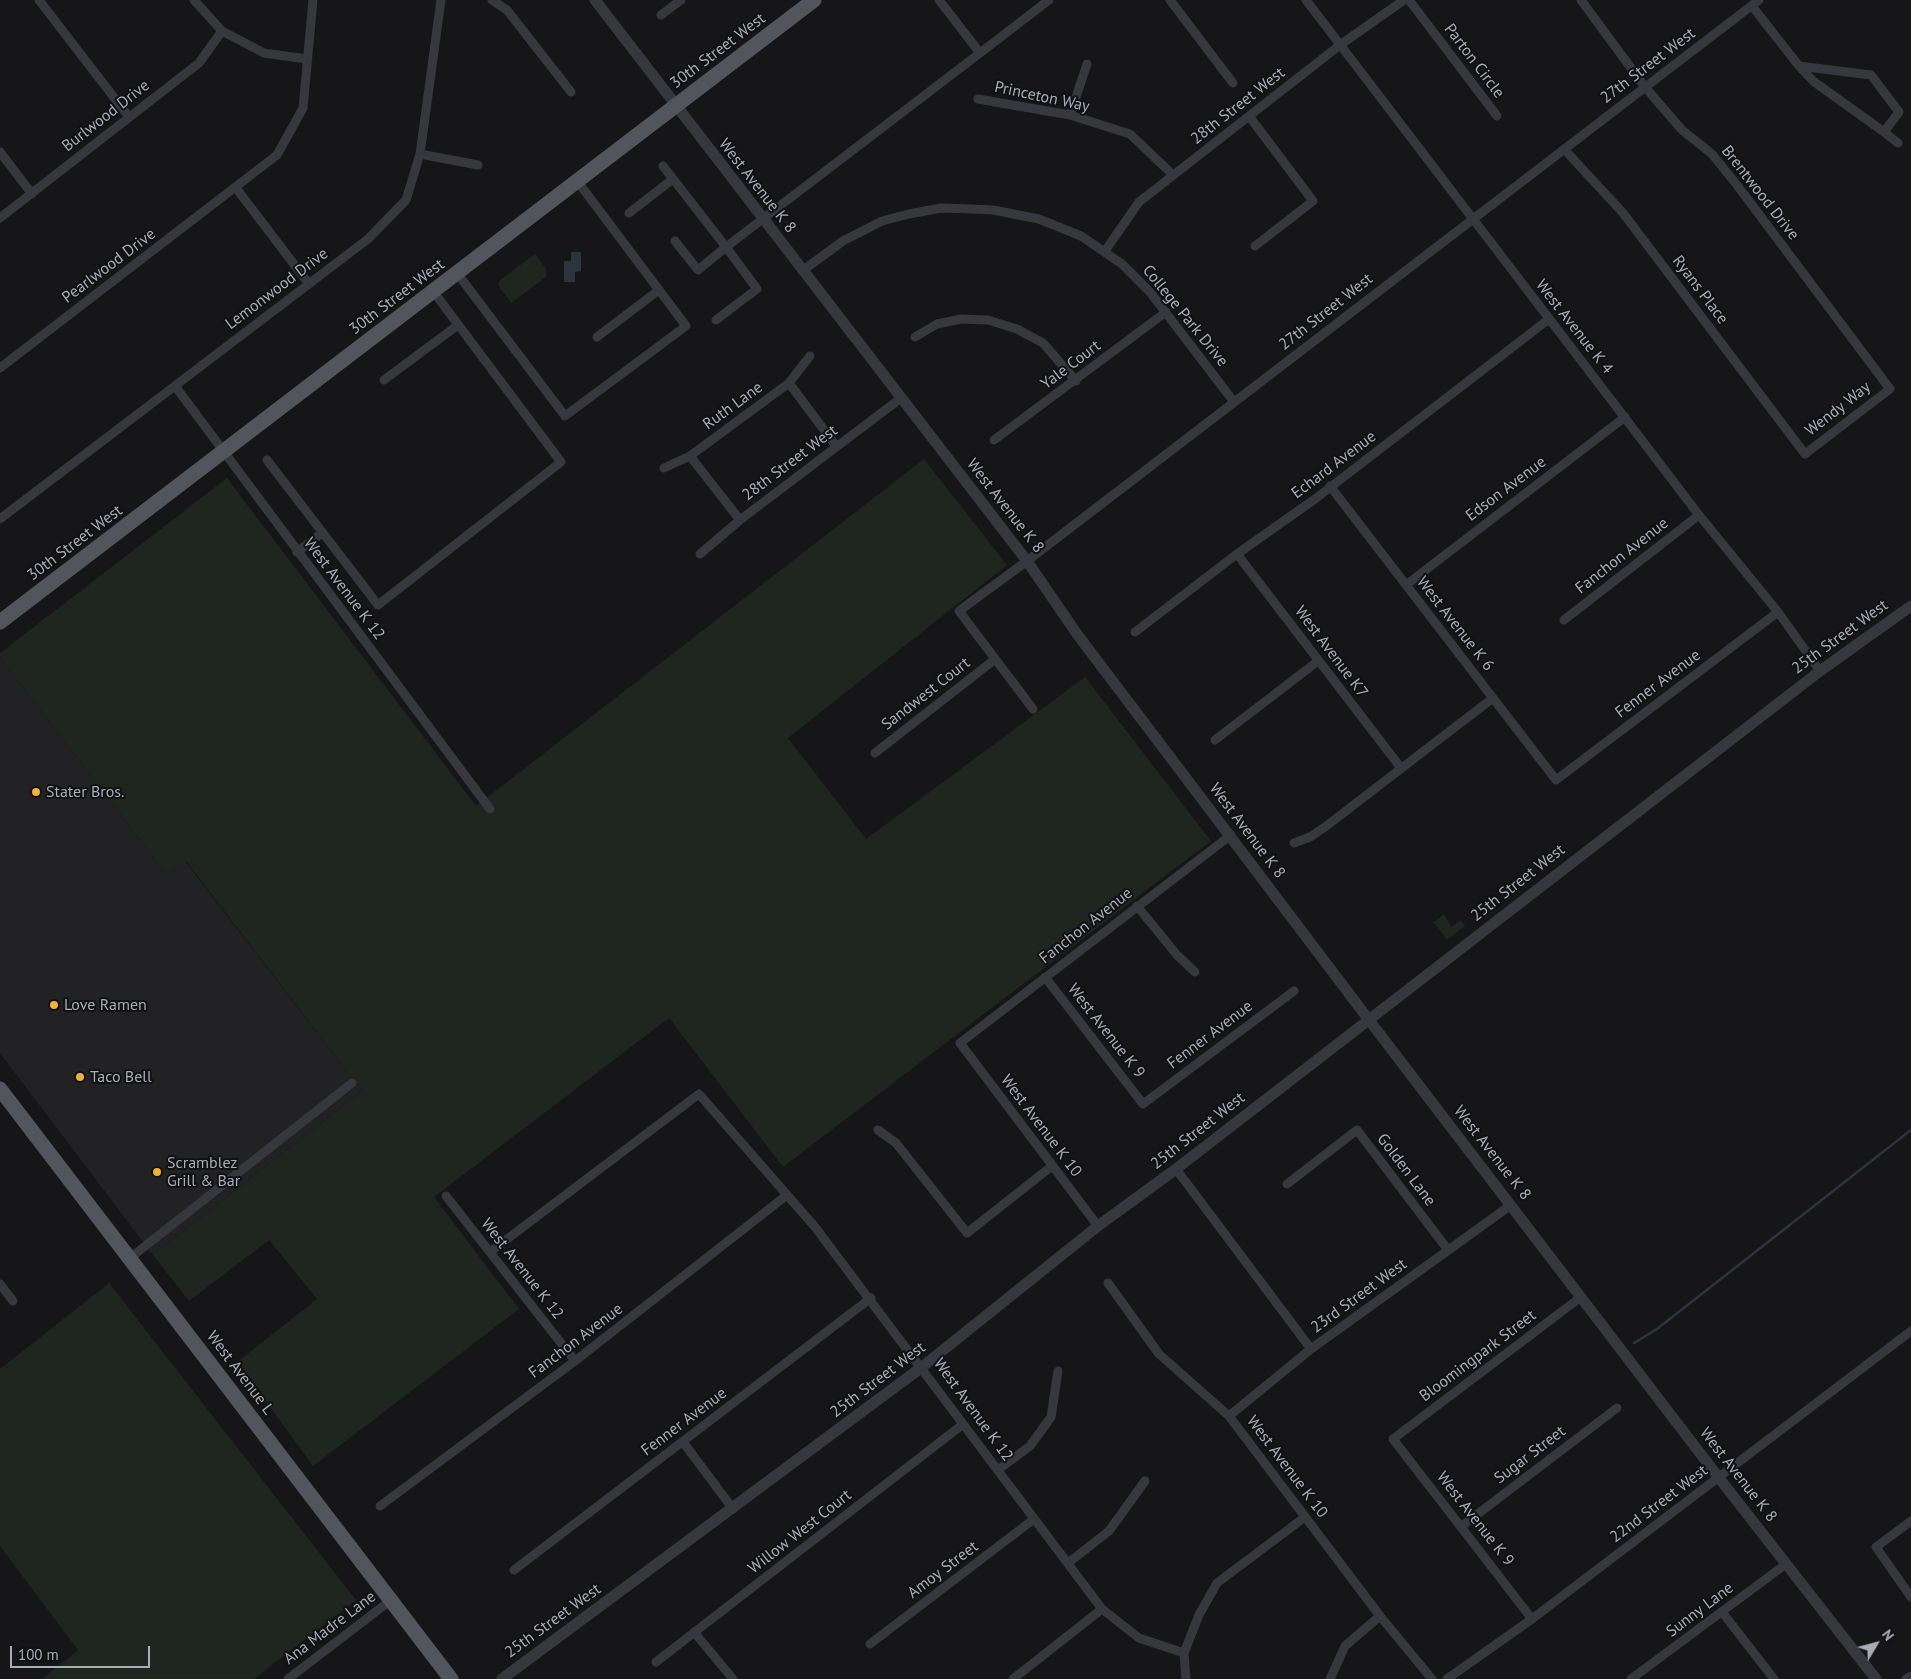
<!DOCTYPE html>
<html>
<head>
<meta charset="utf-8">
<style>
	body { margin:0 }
	#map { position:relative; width:1911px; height:1679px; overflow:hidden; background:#161618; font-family:"PT Sans",sans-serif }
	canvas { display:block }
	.north { position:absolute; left:1851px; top:1619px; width:50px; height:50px; -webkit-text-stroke:4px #111113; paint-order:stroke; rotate:53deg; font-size:14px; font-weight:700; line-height:20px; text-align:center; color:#a8adb8 }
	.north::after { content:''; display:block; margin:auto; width:18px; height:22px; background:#a8adb8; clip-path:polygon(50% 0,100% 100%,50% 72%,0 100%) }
	.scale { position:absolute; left:10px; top:1646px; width:140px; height:22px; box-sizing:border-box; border:2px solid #a8adb8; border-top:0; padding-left:6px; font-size:15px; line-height:18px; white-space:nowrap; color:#a8adb8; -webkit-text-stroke:4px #111113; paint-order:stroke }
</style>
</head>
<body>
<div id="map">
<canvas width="1911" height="1679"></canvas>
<div class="north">N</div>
<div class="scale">100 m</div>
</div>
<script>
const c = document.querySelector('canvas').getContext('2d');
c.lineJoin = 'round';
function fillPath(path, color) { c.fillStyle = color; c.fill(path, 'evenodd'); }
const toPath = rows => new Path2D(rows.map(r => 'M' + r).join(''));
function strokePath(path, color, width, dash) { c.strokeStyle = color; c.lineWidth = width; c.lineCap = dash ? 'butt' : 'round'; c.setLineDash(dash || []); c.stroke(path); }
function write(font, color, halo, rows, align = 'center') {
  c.font = font + ' "PT Sans",sans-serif'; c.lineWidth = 4; c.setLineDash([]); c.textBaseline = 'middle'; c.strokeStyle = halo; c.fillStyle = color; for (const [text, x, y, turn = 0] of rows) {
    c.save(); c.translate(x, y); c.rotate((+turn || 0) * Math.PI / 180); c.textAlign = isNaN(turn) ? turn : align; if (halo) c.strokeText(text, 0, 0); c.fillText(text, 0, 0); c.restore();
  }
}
const built = toPath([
	[0,657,167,875,185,861,362,1091,153,1255,0,1053]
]);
const green = toPath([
	[535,254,547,270,546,277,511,303,498,285,500,280],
	[924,459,1007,565,788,738,866,839,1085,677,1211,841,783,1167,669,1018,434,1197,519,1309,313,1466,237,1362,317,1299,269,1240,189,1301,153,1255,362,1091,186,861,167,875,0,657,0,653,227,478,476,806],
	[1444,914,1451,927,1461,920,1465,926,1447,940,1434,922],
	[109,1283,356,1600,254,1679,42,1679,78,1650,0,1546,0,1369]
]);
const water = toPath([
	[571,252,581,252,581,271,575,272,575,282,564,282,564,261,571,261]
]);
const stream = toPath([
	[1634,1343,1657,1329,1911,1130]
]);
const minor = toPath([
	[39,0,129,117],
	[194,0,222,31,264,53,307,59],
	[492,0,507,10,571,92],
	[1170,0,1233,83],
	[1306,0,1699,515,1778,612,1820,671],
	[1409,0,1497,116],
	[1752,6,1799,66,1813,81,1884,132,1899,112,1871,75,1799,66],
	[661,15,681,0],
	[980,53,1049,0],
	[978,99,1070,115,1130,134,1173,175],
	[1070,115,1087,64],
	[1249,116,1313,201,1255,246],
	[1884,132,1898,143],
	[1564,149,1623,213,1805,454,1890,389,1737,185,1712,154,1682,130,1645,87,1581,0],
	[0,152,32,194],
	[420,154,478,165],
	[663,166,726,247,698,270,675,241],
	[236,188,309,284],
	[629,213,673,179],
	[0,218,199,63,222,31],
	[1105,251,1139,202,1340,45,1404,0],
	[802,271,843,241,882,221,909,214,941,208,972,209,993,210,1039,219,1081,236,1122,264,1150,292,1234,402],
	[457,273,565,416,686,326,578,182],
	[716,320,757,289,726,247,980,53,939,0],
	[597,337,659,290],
	[915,337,937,324,961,319,988,320,1017,329,1043,343,1076,381],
	[0,368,277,155,303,108,313,0],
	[384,380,458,325],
	[789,383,836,446],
	[175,386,490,809],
	[994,440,1166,312],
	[690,456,740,520],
	[267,460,378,605,561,462,433,291],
	[664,468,690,456,789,383,810,356],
	[1330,486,1556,780,1778,612],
	[0,519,368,239,406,200,420,154,441,0],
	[297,552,322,533],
	[700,554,740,520,901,398],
	[1237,554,1401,768],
	[1406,585,1625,417],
	[1564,620,1699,515],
	[1135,632,1237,554,1315,499,1549,319],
	[1033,709,959,611,1027,561,1759,0],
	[1215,740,1318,661],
	[875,753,994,660],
	[1294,843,1310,837,1325,827,1493,698],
	[1137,906,1177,955,1195,972],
	[1045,977,1143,1104,1294,991],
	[878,1130,896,1143,967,1233,1052,1166],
	[1176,1169,1311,1349],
	[1287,1184,1357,1130,1448,1250],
	[446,1196,575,1361],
	[1098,1226,960,1043,1231,835],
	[490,1252,699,1094,815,1227,1102,1609,1139,1638,1184,1653,1186,1679],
	[130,1258,352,1083],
	[1108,1283,1159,1354,1229,1416,1380,1616,1432,1679],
	[0,1284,13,1301],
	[1229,1416,1311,1349,1511,1205],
	[683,1442,733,1509],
	[998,1470,1030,1446,1051,1417,1058,1371],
	[380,1506,575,1361,787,1195],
	[1911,1521,1876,1547,1911,1597],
	[1462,1526,1617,1408],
	[1068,1563,1109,1531,1145,1481],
	[514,1570,871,1298],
	[1722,1612,1774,1679],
	[1532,1619,1393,1439,1581,1297],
	[694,1632,733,1679],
	[870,1644,1034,1519],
	[1184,1653,1199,1615,1217,1583,1305,1517],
	[656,1662,962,1425],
	[288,1679,391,1600],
	[1013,1679,1102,1609],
	[1330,1679,1345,1646,1380,1616],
	[1447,1679,1532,1619,1911,1331],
	[1631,1679,1786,1564],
	[1906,1679,1911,1676]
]);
const tertiary = toPath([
	[595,0,1027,561,1077,634,1369,1020,1719,1478,1876,1679],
	[502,1679,922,1367,1098,1226,1176,1169,1820,671,1911,606]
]);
const primary = toPath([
	[0,622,814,0],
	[0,1089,451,1679]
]);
const markers = [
	[36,792,5,"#f2b134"],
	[54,1005,5,"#f2b134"],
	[80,1077,5,"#f2b134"],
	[157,1172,5,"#f2b134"]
];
const streetNames = [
	["30th Street West",718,51,-37],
	["Parton Circle",1474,61,53],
	["27th Street West",1648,66,-37],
	["Princeton Way",1042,97,12],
	["28th Street West",1238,106,-38],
	["Burlwood Drive",106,116,-38],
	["West Avenue K 8",757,186,52],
	["Brentwood Drive",1760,193,52],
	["Pearlwood Drive",109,266,-37],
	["Lemonwood Drive",277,289,-37],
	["Ryans Place",1700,290,53],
	["30th Street West",397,297,-37],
	["27th Street West",1326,312,-38],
	["College Park Drive",1185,316,51],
	["West Avenue K 4",1574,327,52],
	["Yale Court",1071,365,-37],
	["Ruth Lane",733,406,-36],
	["Wendy Way",1838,409,-38],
	["28th Street West",790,463,-37],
	["Echard Avenue",1334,465,-37],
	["Edson Avenue",1506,489,-37],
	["West Avenue K 8",1005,506,52],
	["30th Street West",75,543,-37],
	["Fanchon Avenue",1622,556,-38],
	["West Avenue K 12",344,589,53],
	["West Avenue K 6",1455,624,52],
	["25th Street West",1840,637,-36],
	["West Avenue K7",1331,652,53],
	["Fenner Avenue",1658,684,-37],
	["Sandwest Court",926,694,-38],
	["West Avenue K 8",1247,831,53],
	["25th Street West",1518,883,-38],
	["Fanchon Avenue",1086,926,-38],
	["West Avenue K 9",1106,1031,52],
	["Fenner Avenue",1210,1035,-37],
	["West Avenue K 10",1041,1126,53],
	["25th Street West",1198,1131,-38],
	["West Avenue K 8",1492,1153,52],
	["Golden Lane",1406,1170,53],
	["West Avenue K 12",522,1269,52],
	["23rd Street West",1359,1296,-36],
	["Fanchon Avenue",576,1341,-37],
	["Bloomingpark Street",1478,1356,-37],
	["West Avenue L",240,1373,53],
	["25th Street West",878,1380,-37],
	["West Avenue K 12",973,1410,54],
	["Fenner Avenue",684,1422,-37],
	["Sugar Street",1530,1455,-37],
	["West Avenue K 10",1287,1467,53],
	["West Avenue K 8",1738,1475,52],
	["22nd Street West",1659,1504,-37],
	["West Avenue K 9",1475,1519,52],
	["Willow West Court",800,1532,-38],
	["Amoy Street",943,1570,-37],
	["Sunny Lane",1700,1610,-37],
	["25th Street West",553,1621,-36],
	["Ana Madre Lane",330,1628,-37]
];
const poiNames = [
	["Stater Bros.",46,792],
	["Love Ramen",64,1005],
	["Taco Bell",90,1077],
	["Scramblez",167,1163],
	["Grill & Bar",167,1181]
];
fillPath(built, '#222225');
fillPath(green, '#1e261f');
fillPath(water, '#2c353c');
strokePath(stream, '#2c353c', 2.5);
strokePath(minor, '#37383d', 9);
strokePath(tertiary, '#37383d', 11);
strokePath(primary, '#53555c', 15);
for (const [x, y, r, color] of markers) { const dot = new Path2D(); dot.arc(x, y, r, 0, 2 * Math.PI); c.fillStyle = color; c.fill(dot); strokePath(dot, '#111113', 2); }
write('16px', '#a8adb8', '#111113', streetNames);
write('16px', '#a8adb8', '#111113', poiNames, 'left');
</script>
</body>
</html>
